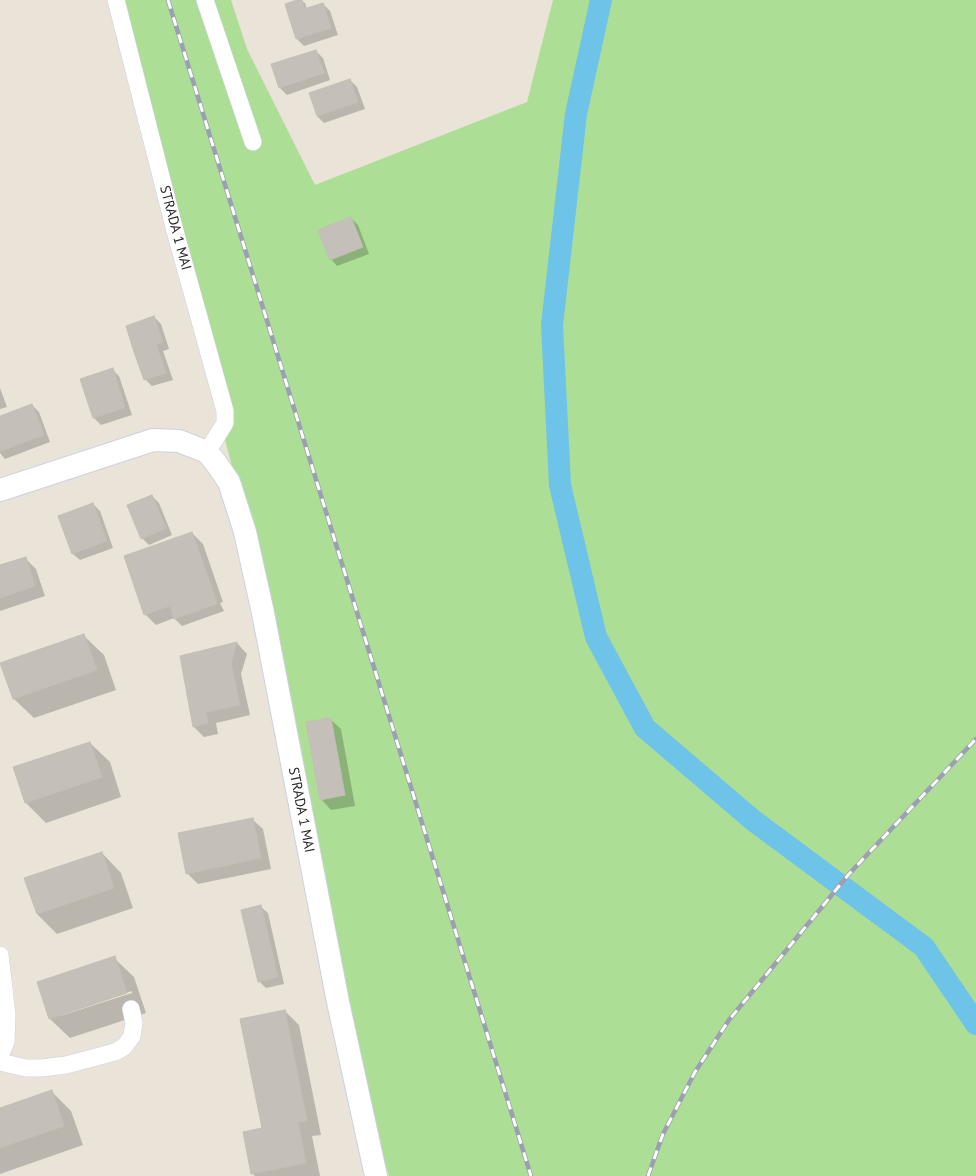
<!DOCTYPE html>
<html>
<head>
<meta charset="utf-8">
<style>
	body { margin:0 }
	canvas { display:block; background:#e9e3d8 }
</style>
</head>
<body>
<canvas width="976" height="1176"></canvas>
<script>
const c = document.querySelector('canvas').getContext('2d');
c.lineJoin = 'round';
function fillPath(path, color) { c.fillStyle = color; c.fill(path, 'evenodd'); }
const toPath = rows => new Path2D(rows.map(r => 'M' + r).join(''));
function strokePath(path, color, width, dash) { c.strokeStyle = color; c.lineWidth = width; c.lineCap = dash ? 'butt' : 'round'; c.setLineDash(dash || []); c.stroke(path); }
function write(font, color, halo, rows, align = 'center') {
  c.font = font + ' "PT Sans",sans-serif'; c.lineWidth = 3; c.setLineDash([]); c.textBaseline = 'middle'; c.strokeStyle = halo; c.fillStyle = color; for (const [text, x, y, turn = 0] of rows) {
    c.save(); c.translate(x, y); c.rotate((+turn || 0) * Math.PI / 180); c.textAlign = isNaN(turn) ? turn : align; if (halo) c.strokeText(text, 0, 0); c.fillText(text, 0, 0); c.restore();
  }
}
const green = toPath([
	[114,0,231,0,247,49,315,185,527,102,553,0,976,0,976,1176,389,1176,377,1136,327,907,267,580,230,459]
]);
const shadow = toPath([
	[300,0,305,3,307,9,323,4,330,11,338,35,304,46,297,39],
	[316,51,323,58,330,80,287,95,280,88,273,65],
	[350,80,357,87,365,109,324,123,317,116],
	[351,218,358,225,369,254,337,266,331,259],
	[154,317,161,324,169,349,163,351,173,380,152,386,145,379],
	[112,369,119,376,132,415,101,425,94,418],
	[0,388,7,407,0,409],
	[32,405,39,412,50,442,5,459,0,453,0,417],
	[152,496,159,503,172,535,149,545,142,538],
	[93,504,100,511,113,548,80,560,73,554],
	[192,533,203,544,223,602,220,603,224,611,182,626,174,618,156,625,145,614],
	[25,558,36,569,45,596,0,611,0,566],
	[84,636,104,655,116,690,34,718,14,699],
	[237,643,247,654,241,674,250,715,216,723,218,734,204,737,194,727,181,657],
	[330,719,341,729,355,806,331,810,321,799],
	[90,743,110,762,121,797,46,823,26,803,14,768],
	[252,819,263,829,271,869,198,884,187,873],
	[102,853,121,873,133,908,57,934,37,914],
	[261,907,268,913,284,984,266,988,259,981],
	[114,958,134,977,146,1013,70,1038,50,1019],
	[132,991,132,993,60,1016,60,1014],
	[285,1011,299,1025,321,1135,312,1136,320,1176,255,1176,252,1173,263,1129],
	[51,1091,71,1111,83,1145,0,1174,0,1109]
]);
const canal = toPath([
	[601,0,576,114,552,325,560,485,596,637,645,728,754,821,924,947,976,1024]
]);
const building = toPath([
	[297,0,302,0,305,9,288,14,285,4,297,0],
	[323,3,331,28,296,39,288,14,323,3],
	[316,50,324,73,279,88,271,64,316,50],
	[350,79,358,102,317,116,309,93,350,79],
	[351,217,363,247,330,260,318,230,351,217],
	[154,316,163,342,134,352,126,326,154,316],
	[156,344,166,373,144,380,134,352,156,344],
	[113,368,125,408,93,418,80,379,113,368],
	[32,404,44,435,0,451,0,416,32,404],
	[152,495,166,528,141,539,127,505,152,495],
	[93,503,107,541,72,554,58,516,93,503],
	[192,532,213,591,144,615,124,556,192,532],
	[26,557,35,586,0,598,0,565,26,557],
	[213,591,217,604,174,619,170,606,213,591],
	[84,634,97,670,13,699,0,663,84,634],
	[237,642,231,663,240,705,206,712,208,723,193,727,180,656,237,642],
	[331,718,345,795,320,800,306,722,331,718],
	[90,742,102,777,25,803,13,767,90,742],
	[253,818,261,858,186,874,178,833,253,818],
	[102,852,114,888,37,914,24,878,102,852],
	[261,905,278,977,258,982,241,910,261,905],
	[115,956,127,993,49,1019,37,982,115,956],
	[285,1010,307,1121,298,1122,306,1163,251,1174,243,1132,262,1128,240,1019,285,1010],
	[52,1090,64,1126,0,1148,0,1108,52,1090]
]);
const minor = toPath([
	[116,0,175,231,225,411,225,423,207,452],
	[205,0,253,142],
	[0,955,7,1015,6,1042,0,1056],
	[0,1062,26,1068,42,1068,66,1065,115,1052,124,1047,132,1036,134,1023,131,1009]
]);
const secondary = toPath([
	[0,490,153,440,179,441,207,452,216,463,229,482,245,532,263,613,338,1002,376,1176]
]);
const rail = toPath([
	[168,0,531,1176],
	[648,1176,663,1134,695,1072,729,1020,849,874,976,739]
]);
const streetNames = [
	["STRADA 1 MAI",175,228,75],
	["STRADA 1 MAI",301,810,79]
];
fillPath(green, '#acde96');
fillPath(shadow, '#0003');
strokePath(canal, '#6ec3e8', 22);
fillPath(building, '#c4bfb8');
strokePath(building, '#c4beb3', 1);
strokePath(minor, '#ced0e0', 18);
strokePath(secondary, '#ced0e0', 24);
strokePath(minor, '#fff', 17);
strokePath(secondary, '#fff', 22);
strokePath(rail, '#9c9eb1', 4.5);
strokePath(rail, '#fff', 3, [9]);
write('14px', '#272727', '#fff', streetNames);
</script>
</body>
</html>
